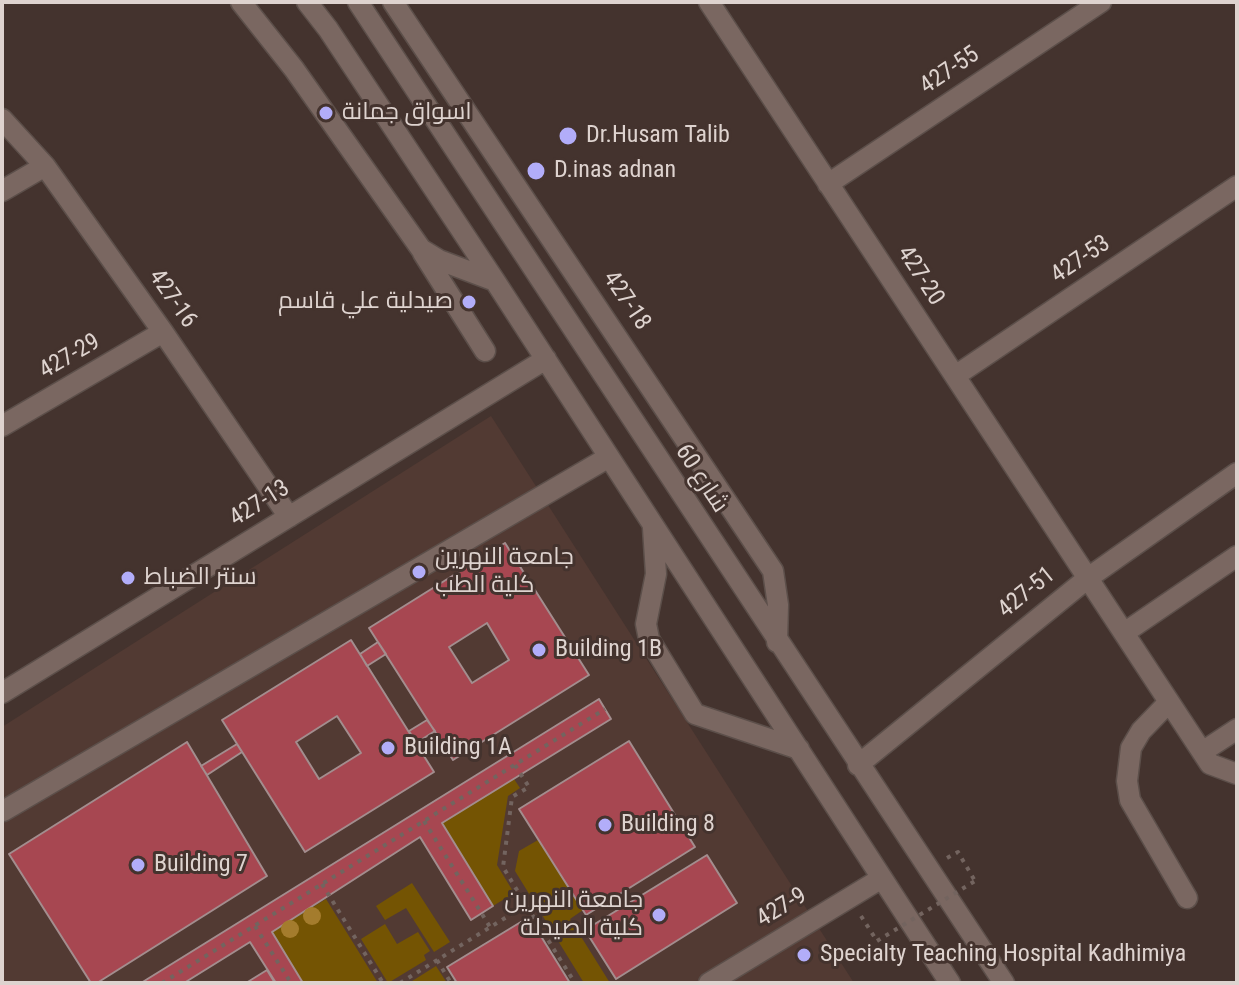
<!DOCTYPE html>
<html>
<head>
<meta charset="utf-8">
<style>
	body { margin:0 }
	#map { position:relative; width:1239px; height:985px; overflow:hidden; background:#44332e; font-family:"Roboto Condensed",sans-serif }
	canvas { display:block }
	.frame { position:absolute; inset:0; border:4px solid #ded3cf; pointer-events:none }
</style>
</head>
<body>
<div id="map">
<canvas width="1239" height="985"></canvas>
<div class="frame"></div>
</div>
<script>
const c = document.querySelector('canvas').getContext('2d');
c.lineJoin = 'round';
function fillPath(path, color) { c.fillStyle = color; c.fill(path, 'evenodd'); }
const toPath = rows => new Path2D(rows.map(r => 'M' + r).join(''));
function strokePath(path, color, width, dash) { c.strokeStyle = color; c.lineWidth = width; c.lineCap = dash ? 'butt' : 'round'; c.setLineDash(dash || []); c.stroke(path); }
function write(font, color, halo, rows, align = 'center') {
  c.font = font + ' "Roboto Condensed",Cairo,sans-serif'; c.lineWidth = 6; c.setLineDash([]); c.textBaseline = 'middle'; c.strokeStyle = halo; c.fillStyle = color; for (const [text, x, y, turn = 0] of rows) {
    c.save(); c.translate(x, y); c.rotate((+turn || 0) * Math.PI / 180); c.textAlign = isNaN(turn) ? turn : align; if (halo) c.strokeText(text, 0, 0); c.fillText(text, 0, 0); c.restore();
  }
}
const built = toPath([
	[491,416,854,983,2,983,2,727]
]);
const green = toPath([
	[514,779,520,788,508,796,497,865,514,893,493,906,442,823],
	[538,840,583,910,570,919,610,983,584,983,515,871,519,851],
	[412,883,450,942,434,952,406,908,385,920,376,906],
	[326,899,378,983,303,983,272,932],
	[385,924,397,944,418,932,430,951,424,955,426,960,388,983,361,939],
	[436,966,447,983,409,983]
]);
const building = toPath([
	[505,543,589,675,453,760,369,628,505,543],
	[487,623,509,660,472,683,449,647,487,623],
	[351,640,434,772,305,852,222,720,351,640],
	[337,716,361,753,319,779,296,742,337,716],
	[378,642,386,654,367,666,360,654,378,642],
	[599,699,611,719,442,823,493,906,471,920,420,837,272,932,303,983,276,983,250,942,184,983,141,983,599,699],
	[427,720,435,731,416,743,409,731,427,720],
	[629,741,695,847,586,915,519,809,629,741],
	[187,742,267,876,97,983,91,983,9,854,187,742],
	[237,744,242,752,207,775,201,766,237,744],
	[707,855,737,903,616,979,585,930,707,855],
	[529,917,570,983,457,983,447,967,529,917],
	[267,970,275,983,246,983,267,970]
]);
const path = toPath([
	[515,765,529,787,512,797,503,867,526,905],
	[424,821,490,927],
	[947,858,958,852,975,881],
	[322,884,383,983],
	[861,916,877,941],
	[255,926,291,983],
	[437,960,451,983],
	[162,983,605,709],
	[400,983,526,905,575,983]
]);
const minor = toPath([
	[241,2,294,69,421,249,439,260,495,281],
	[307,2,328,29,495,281,950,983],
	[358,2,1004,983],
	[393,2,773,571,778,605,777,642],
	[709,2,1210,764,1237,774],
	[2,119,45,166,163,332,289,517],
	[828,184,1101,2],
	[2,191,45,166],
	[423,253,485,351],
	[955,376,1237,186],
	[2,426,163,332],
	[653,528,656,574,646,624,649,639,695,714,799,749],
	[1124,633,1237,556],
	[2,693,546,359],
	[1169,702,1141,731,1131,748,1127,781,1130,800,1187,898],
	[1202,752,1237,729],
	[858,765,1088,578,1237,473],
	[3,811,609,457],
	[709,983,882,878]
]);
const pathBridge = toPath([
	[877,941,975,881]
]);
const trees = [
	[312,916],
	[290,929]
];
const markers = [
	[326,113,8,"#b2adf9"],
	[568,136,10,"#b2adf9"],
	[536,171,10,"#b2adf9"],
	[469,302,8,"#b2adf9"],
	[419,572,8,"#b2adf9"],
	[128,578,8,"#b2adf9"],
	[539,650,8,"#b2adf9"],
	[388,748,8,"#b2adf9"],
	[605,825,8,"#b2adf9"],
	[138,865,8,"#b2adf9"],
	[659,915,8,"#b2adf9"],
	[804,955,8,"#b2adf9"]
];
const streetNames = [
	["427-55",950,71,-34],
	["427-53",1081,260,-34],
	["427-20",920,276,57],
	["427-16",172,299,55],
	["427-18",626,301,56],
	["427-29",70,357,-30],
	["شارع 60",701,479,57],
	["427-13",260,504,-32],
	["427-51",1027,593,-39],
	["427-9",782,908,-31]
];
const poiNames = [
	["اسواق جمانة",342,113],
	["Dr.Husam Talib",586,136],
	["D.inas adnan",554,171],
	["صيدلية علي قاسم",453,302,"right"],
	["جامعة النهرين",435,558],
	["كلية الطب",435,586],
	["سنتر الضباط",144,578],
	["Building 1B",555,650],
	["Building 1A",404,748],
	["Building 8",621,825],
	["Building 7",154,865],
	["جامعة النهرين",643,901,"right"],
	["كلية الصيدلة",643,929,"right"],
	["Specialty Teaching Hospital Kadhimiya",820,955]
];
fillPath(built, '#523a33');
fillPath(green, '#745403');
fillPath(building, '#a74751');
strokePath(building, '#a38d8e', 2);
strokePath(minor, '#5c4f4a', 23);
strokePath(path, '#73645f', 4, [4, 6]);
strokePath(minor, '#7a6761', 20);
strokePath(pathBridge, '#73645f', 4, [4, 6]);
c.fillStyle = '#a47c2d';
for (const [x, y] of trees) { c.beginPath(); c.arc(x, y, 9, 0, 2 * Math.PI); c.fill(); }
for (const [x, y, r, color] of markers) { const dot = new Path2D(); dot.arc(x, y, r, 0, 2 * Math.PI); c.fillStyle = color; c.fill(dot); strokePath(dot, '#44332e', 3); }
write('24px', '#ded3cf', '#44332e', streetNames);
write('24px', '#ded3cf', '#44332e', poiNames, 'left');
</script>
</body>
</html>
